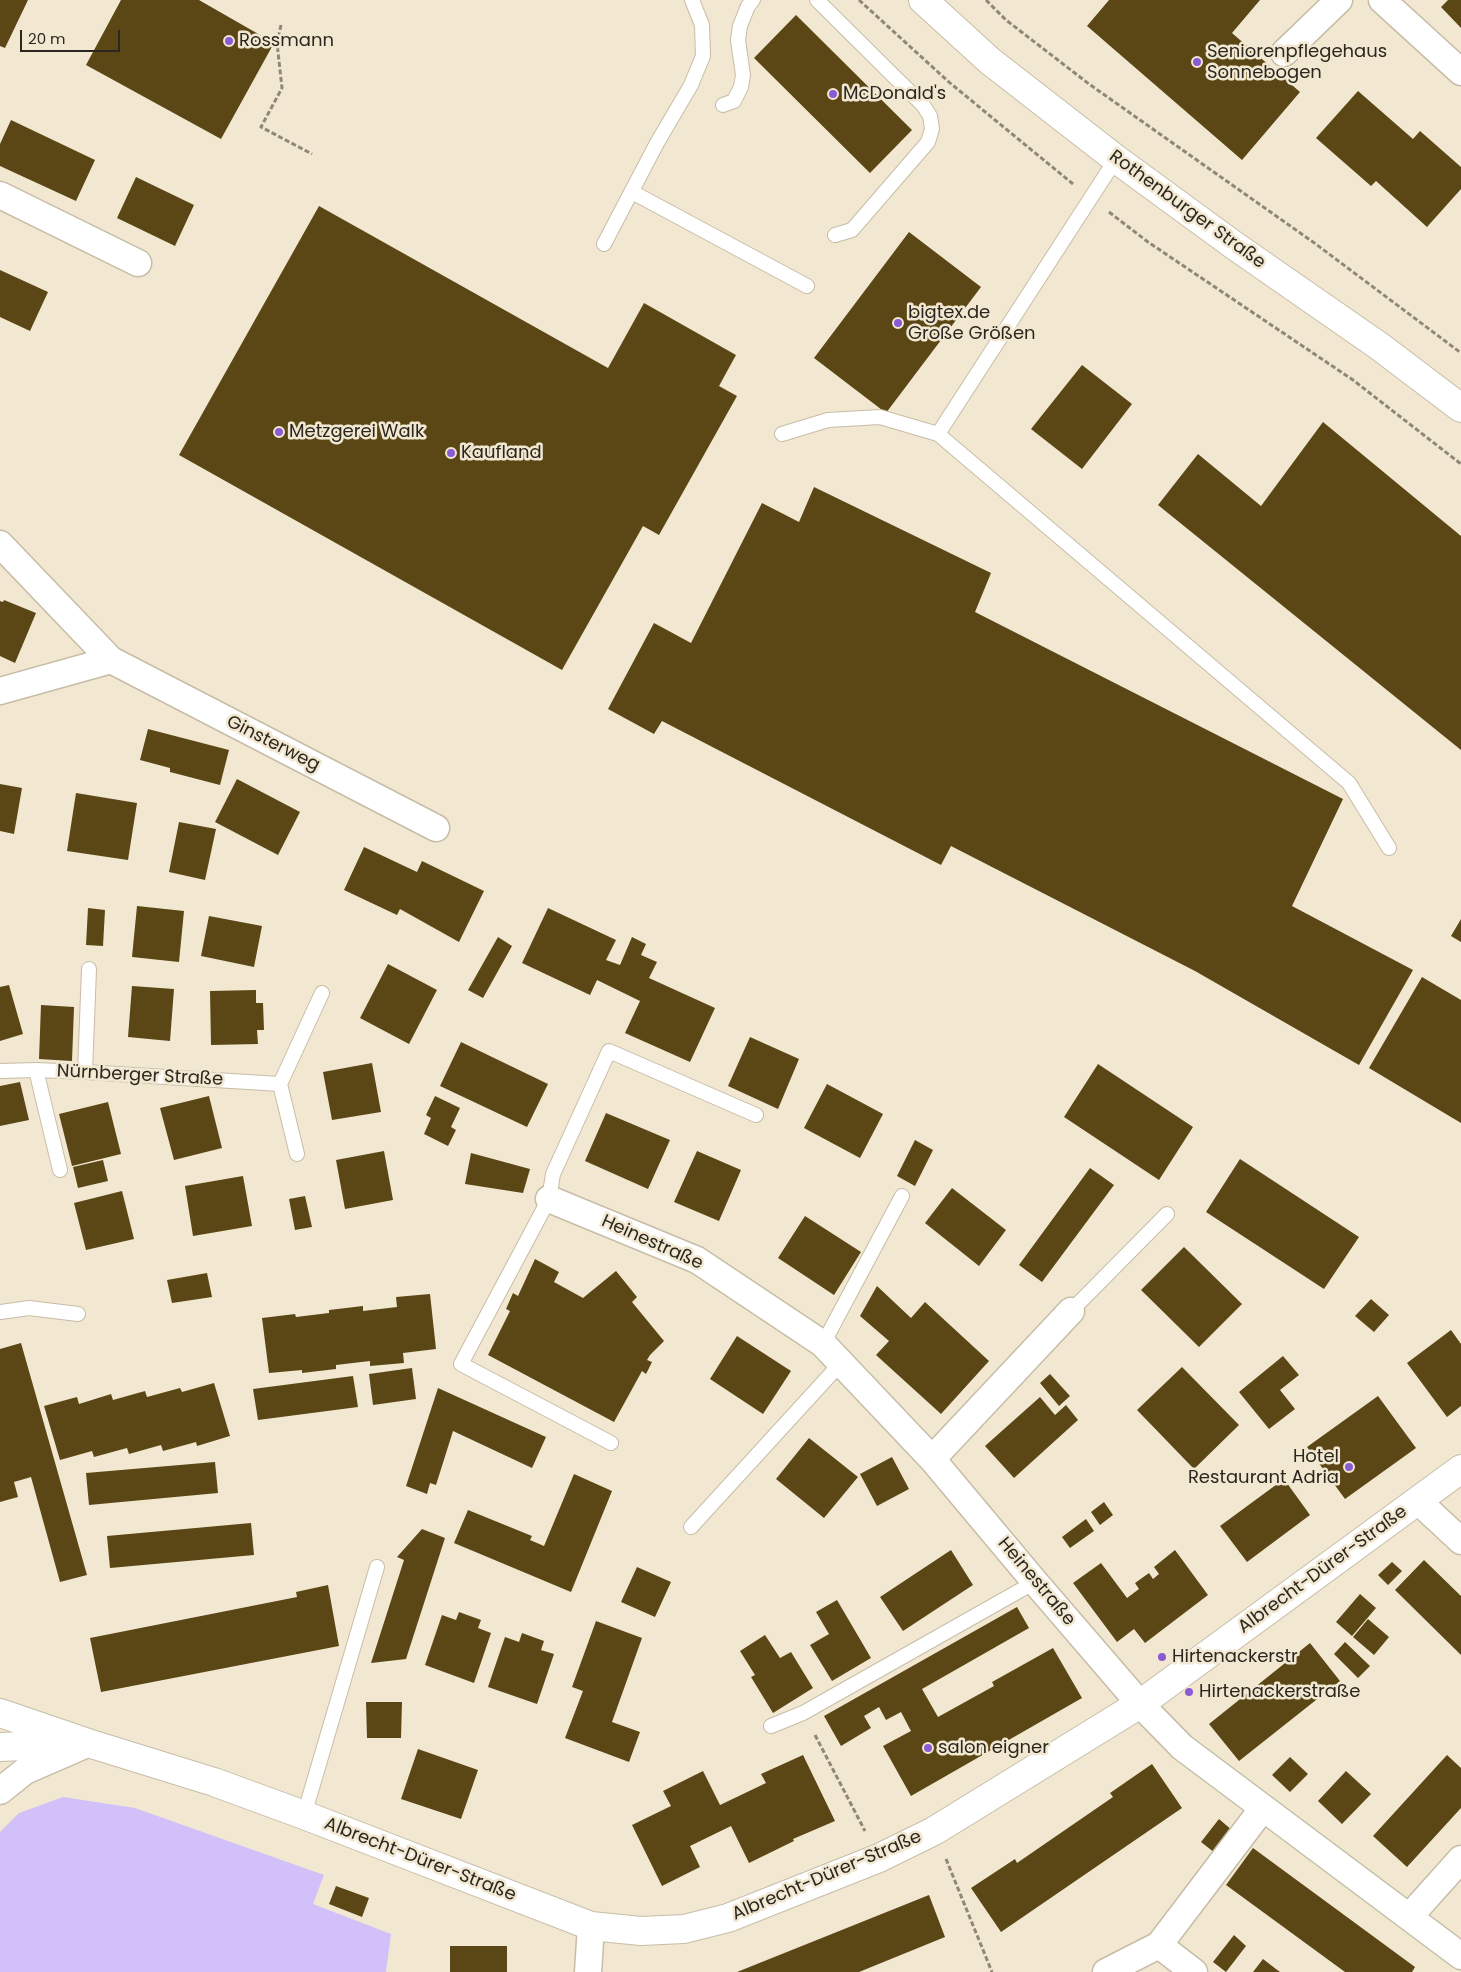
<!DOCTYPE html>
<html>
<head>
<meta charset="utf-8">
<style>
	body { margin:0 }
	#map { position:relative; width:1461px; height:1972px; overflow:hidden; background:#f2e8d1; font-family:Poppins,sans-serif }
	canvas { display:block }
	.scale { position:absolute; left:20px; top:30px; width:100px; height:22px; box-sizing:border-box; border:2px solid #2b271f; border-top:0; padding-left:6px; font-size:15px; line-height:18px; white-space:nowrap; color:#2b271f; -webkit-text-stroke:4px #f2e8d1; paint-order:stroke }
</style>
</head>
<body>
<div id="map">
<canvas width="1461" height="1972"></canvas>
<div class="scale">20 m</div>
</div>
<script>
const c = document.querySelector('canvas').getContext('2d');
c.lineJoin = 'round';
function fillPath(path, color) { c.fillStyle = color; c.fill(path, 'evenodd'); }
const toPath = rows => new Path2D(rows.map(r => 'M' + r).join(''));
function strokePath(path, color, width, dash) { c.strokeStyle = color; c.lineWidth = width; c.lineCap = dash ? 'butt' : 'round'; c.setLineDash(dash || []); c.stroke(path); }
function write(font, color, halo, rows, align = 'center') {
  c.font = font + ' Poppins,sans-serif'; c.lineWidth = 5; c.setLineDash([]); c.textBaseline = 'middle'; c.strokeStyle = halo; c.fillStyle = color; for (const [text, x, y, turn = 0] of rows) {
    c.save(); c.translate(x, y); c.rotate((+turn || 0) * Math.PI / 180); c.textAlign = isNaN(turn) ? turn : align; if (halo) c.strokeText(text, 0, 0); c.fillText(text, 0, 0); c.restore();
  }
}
const green = toPath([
	[63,1797,135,1808,324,1875,313,1904,391,1934,386,1972,0,1972,0,1832,19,1813]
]);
const building = toPath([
	[0,0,28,0,5,48,0,46],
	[121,0,199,0,274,43,221,139,86,65],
	[1109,0,1260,0,1232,33,1300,92,1242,160,1087,26],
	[1448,0,1461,0,1461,28,1441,7],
	[796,15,912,130,870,173,754,58],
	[1358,91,1413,139,1420,131,1461,167,1461,189,1427,227,1376,181,1371,186,1316,138],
	[11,120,95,160,76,201,0,166,0,144],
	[136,177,194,205,175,246,117,218],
	[319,206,608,368,644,303,736,355,719,386,737,396,659,535,643,526,562,670,179,455],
	[909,232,981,287,886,413,814,358],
	[0,270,48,292,30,331,0,317],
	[1082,365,1132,404,1082,469,1031,429],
	[1323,422,1461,536,1461,750,1158,505,1198,454,1261,506],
	[814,487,991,573,975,612,1343,799,1292,906,1413,970,1359,1065,1195,971,951,846,941,865,662,721,654,734,608,709,654,623,691,643,762,503,799,522],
	[4,600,36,613,15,663,0,656,0,601,3,602],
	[148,729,229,750,220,785,170,772,170,768,140,760],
	[237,779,300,812,278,855,215,822],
	[0,784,22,788,14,834,0,831],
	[76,793,137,803,128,860,67,851],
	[179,822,216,829,205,880,169,872],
	[364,847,417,872,422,861,484,891,459,942,400,909,397,915,344,890],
	[137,906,184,911,179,962,132,957],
	[88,908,105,910,103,946,86,945],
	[548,908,616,940,606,960,620,965,632,937,646,944,641,955,657,962,649,978,715,1008,690,1062,625,1033,640,1001,597,980,590,995,522,963],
	[209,916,262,926,254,967,201,956],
	[1461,919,1461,942,1451,936],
	[498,937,512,946,483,998,468,990],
	[388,964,437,990,409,1044,360,1018],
	[1422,977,1461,1000,1461,1123,1369,1068],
	[9,985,23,1034,0,1041,0,987],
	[132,986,174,989,170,1041,128,1037],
	[256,990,256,1003,263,1003,264,1030,257,1030,258,1044,211,1045,210,991],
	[41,1005,74,1007,72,1061,39,1059],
	[750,1037,799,1059,778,1109,728,1086],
	[461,1042,548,1084,527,1127,440,1086],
	[372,1063,381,1112,332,1120,323,1072],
	[1098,1064,1193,1127,1159,1180,1064,1117],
	[20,1082,29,1120,0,1126,0,1086],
	[827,1084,883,1114,860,1158,804,1128],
	[209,1096,222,1148,174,1160,160,1108],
	[435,1096,460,1108,451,1127,456,1130,448,1146,424,1134,431,1118,426,1115],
	[108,1102,121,1154,72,1166,59,1114],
	[606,1113,670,1140,648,1189,585,1161],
	[915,1140,933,1150,915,1186,897,1176],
	[384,1151,393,1200,345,1209,336,1160],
	[697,1151,741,1170,719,1221,674,1202],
	[471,1153,530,1169,523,1193,465,1184],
	[1240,1159,1359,1237,1324,1289,1206,1212],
	[103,1160,108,1181,78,1188,73,1167],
	[1090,1168,1114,1185,1042,1282,1019,1265],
	[243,1176,252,1226,193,1236,185,1186],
	[952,1188,1006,1230,979,1266,925,1223],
	[122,1191,134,1239,86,1250,74,1203],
	[305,1196,312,1227,295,1230,289,1199],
	[805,1216,861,1252,834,1295,778,1258],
	[1184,1247,1242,1304,1199,1347,1141,1290],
	[535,1259,559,1272,554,1282,583,1298,616,1271,637,1297,632,1302,664,1341,650,1355,647,1360,652,1362,646,1374,642,1371,614,1422,488,1355,510,1311,506,1309,513,1293,518,1296],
	[207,1273,212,1297,172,1303,167,1280],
	[877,1286,911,1318,925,1302,989,1361,941,1414,876,1355,889,1341,860,1316],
	[430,1294,436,1349,403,1353,404,1363,370,1366,370,1361,336,1365,336,1369,302,1373,302,1370,269,1373,262,1318,295,1314,296,1317,329,1313,329,1310,363,1306,363,1311,397,1307,396,1297],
	[1371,1299,1389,1315,1374,1332,1355,1316],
	[1451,1330,1461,1344,1461,1406,1447,1417,1407,1363],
	[737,1336,791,1371,763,1414,710,1379],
	[21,1343,87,1575,60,1582,31,1477,14,1482,18,1497,0,1502,0,1349],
	[1283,1356,1299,1375,1280,1390,1295,1409,1269,1429,1239,1392],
	[1182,1367,1239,1425,1194,1469,1137,1410],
	[412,1368,416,1399,373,1405,369,1374],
	[1050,1374,1070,1396,1059,1406,1040,1383],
	[353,1376,358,1407,258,1420,253,1389],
	[214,1383,230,1436,197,1446,196,1442,163,1451,161,1445,129,1454,127,1448,94,1457,92,1451,60,1460,44,1406,77,1397,79,1404,111,1394,113,1400,145,1391,147,1397,180,1388,182,1392],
	[438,1388,546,1437,532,1468,453,1431,436,1485,430,1483,427,1494,406,1486],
	[1378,1396,1416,1448,1345,1499,1307,1447],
	[1040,1397,1055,1415,1066,1405,1078,1420,1014,1478,985,1446],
	[809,1438,858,1477,824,1518,776,1479],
	[892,1457,909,1489,877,1506,860,1474],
	[215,1462,218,1493,89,1505,86,1473],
	[574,1474,612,1491,571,1592,454,1543,468,1510,532,1536,530,1540,544,1546],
	[1284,1479,1310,1515,1247,1562,1220,1526],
	[1104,1502,1113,1515,1100,1525,1091,1512],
	[1086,1519,1094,1531,1070,1548,1062,1537],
	[251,1523,254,1555,110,1568,107,1536],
	[422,1529,445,1538,406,1659,371,1663,404,1560,397,1557],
	[951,1550,973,1585,903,1631,880,1597],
	[1175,1550,1208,1595,1145,1643,1134,1629,1117,1642,1073,1583,1101,1563,1127,1598,1139,1589,1135,1583,1149,1573,1153,1579,1159,1574,1154,1567],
	[1424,1560,1461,1596,1461,1655,1395,1590],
	[1392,1562,1402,1571,1388,1585,1378,1575],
	[637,1567,671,1582,655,1617,621,1602],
	[328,1585,339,1646,101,1692,90,1638,297,1597,296,1592],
	[1360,1594,1376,1608,1352,1636,1336,1622],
	[837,1600,871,1658,832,1681,810,1645,829,1634,816,1612],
	[1017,1607,1029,1628,922,1689,938,1717,994,1686,992,1682,1053,1648,1082,1698,911,1796,883,1746,911,1731,901,1712,886,1720,879,1707,864,1716,871,1728,841,1746,824,1716],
	[459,1612,481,1620,478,1628,491,1633,474,1683,425,1665,442,1615,456,1620],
	[1368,1619,1389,1637,1374,1655,1353,1637],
	[596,1621,642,1638,612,1722,640,1732,629,1762,565,1738,583,1691,572,1687],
	[522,1633,544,1641,541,1650,554,1654,537,1704,488,1687,505,1637,519,1642],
	[765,1635,780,1658,791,1652,813,1688,773,1713,751,1677,755,1675,740,1651],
	[1345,1642,1370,1666,1358,1678,1334,1654],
	[1310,1643,1340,1681,1239,1761,1209,1724],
	[366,1702,402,1702,401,1738,367,1738],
	[418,1749,478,1770,461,1819,401,1799],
	[803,1755,835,1821,793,1839,794,1841,749,1863,731,1826,690,1846,700,1867,662,1886,632,1825,671,1806,663,1791,703,1771,720,1805,766,1783,761,1774],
	[1447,1755,1461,1768,1461,1808,1407,1867,1373,1836],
	[1290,1757,1308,1774,1290,1792,1272,1775],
	[1152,1764,1182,1808,1001,1932,971,1888,1015,1859,1017,1863,1113,1797,1110,1793],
	[1346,1771,1371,1794,1342,1824,1318,1801],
	[1219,1819,1233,1831,1215,1853,1201,1842],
	[1253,1848,1415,1967,1412,1972,1345,1972,1226,1885],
	[336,1886,369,1898,362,1917,329,1904],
	[929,1895,945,1937,859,1972,737,1972],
	[1234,1935,1246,1946,1226,1972,1213,1962],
	[450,1946,507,1946,507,1972,450,1972],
	[1263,1959,1276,1969,1280,1972,1253,1972]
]);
const path = toPath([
	[859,0,950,83,1073,184],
	[986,0,1006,20,1089,84,1313,242,1461,353],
	[281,25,277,43,282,88,261,127,312,154],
	[1109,212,1148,242,1353,380,1461,464],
	[815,1735,865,1831],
	[946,1859,992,1972]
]);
const service = toPath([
	[817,0,923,105,930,116,932,129,928,142,852,230,835,235],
	[723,105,734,101,741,87,743,75,738,40,740,26,748,6,753,0],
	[1116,159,938,434,1349,783,1389,848],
	[632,192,807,286],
	[604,244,657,143,691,85,703,56,702,25,692,0],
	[782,434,828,420,880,417,938,434],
	[36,1070,60,1170],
	[0,1071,36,1070,85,1072,280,1084],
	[85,1072,89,969],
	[297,1154,280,1084,322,993],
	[1071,1311,1167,1214],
	[0,1312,29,1308,78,1314],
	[823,1344,902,1196],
	[611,1443,461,1364,549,1199,553,1174,609,1051,756,1115],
	[691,1527,841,1363],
	[771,1726,803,1713,1035,1582],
	[304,1815,377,1567]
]);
const minor = toPath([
	[1382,0,1461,72],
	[1284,53,1339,0],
	[0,195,138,263],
	[0,544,111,660,436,828],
	[0,691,111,660],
	[549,1199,697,1260,823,1344,932,1459,1035,1582,1140,1704,1182,1747,1461,1956],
	[932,1459,1071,1311],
	[1418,1501,1461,1541],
	[0,1791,25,1771,87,1744],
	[1409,1917,1461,1859],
	[588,1972,591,1926],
	[1106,1972,1159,1945],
	[1194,1972,1159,1945,1263,1808]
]);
const tertiary = toPath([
	[0,1713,88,1743,214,1782,304,1815,591,1926,641,1931,684,1929,728,1918,879,1858,934,1831,1140,1704,1461,1469],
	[0,1747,73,1744]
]);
const secondary = toPath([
	[923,0,990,61,1116,159,1235,246,1379,346,1461,408]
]);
const markers = [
	[229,41,5,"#8b5bd4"],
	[1197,62,5,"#8b5bd4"],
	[833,94,5,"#8b5bd4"],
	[898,323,5,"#8b5bd4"],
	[279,432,5,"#8b5bd4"],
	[451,453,5,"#8b5bd4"],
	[1349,1467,5,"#8b5bd4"],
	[1162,1657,5,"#8b5bd4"],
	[1189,1692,5,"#8b5bd4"],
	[928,1748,5,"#8b5bd4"]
];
const poiNames = [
	["Rossmann",239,41],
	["Seniorenpflegehaus",1207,52],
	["Sonnebogen",1207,73],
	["McDonald's",843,94],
	["bigtex.de",908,313],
	["Große Größen",908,334],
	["Metzgerei Walk",289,432],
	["Kaufland",461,453],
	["Hotel",1339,1457,"right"],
	["Restaurant Adria",1339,1478,"right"],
	["Hirtenackerstr",1172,1657],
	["Hirtenackerstraße",1199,1692],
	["salon eigner",938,1748]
];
const streetNames = [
	["Rothenburger Straße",1187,210,36],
	["Ginsterweg",273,744,27],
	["Nürnberger Straße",140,1076,3],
	["Heinestraße",652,1243,24],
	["Albrecht-Dürer-Straße",1323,1570,-36],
	["Heinestraße",1036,1582,50],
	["Albrecht-Dürer-Straße",420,1860,21],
	["Albrecht-Dürer-Straße",827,1876,-23]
];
fillPath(green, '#d1c1f8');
fillPath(building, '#5a4715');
strokePath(service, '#c7bda7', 16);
strokePath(minor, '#c7bda7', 29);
strokePath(tertiary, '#c7bda7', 30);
strokePath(secondary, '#c7bda7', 30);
strokePath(path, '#8f8878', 3, [5, 2.5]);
strokePath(service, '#fff', 14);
strokePath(minor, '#fff', 26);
strokePath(tertiary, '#fff', 28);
strokePath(secondary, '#fff', 28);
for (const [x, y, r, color] of markers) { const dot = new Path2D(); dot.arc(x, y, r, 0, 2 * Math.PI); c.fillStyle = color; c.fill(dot); strokePath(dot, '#f2e8d1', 2); }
write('18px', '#2b271f', '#f2e8d1', poiNames, 'left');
write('18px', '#2b271f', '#f2e8d1', streetNames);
</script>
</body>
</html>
